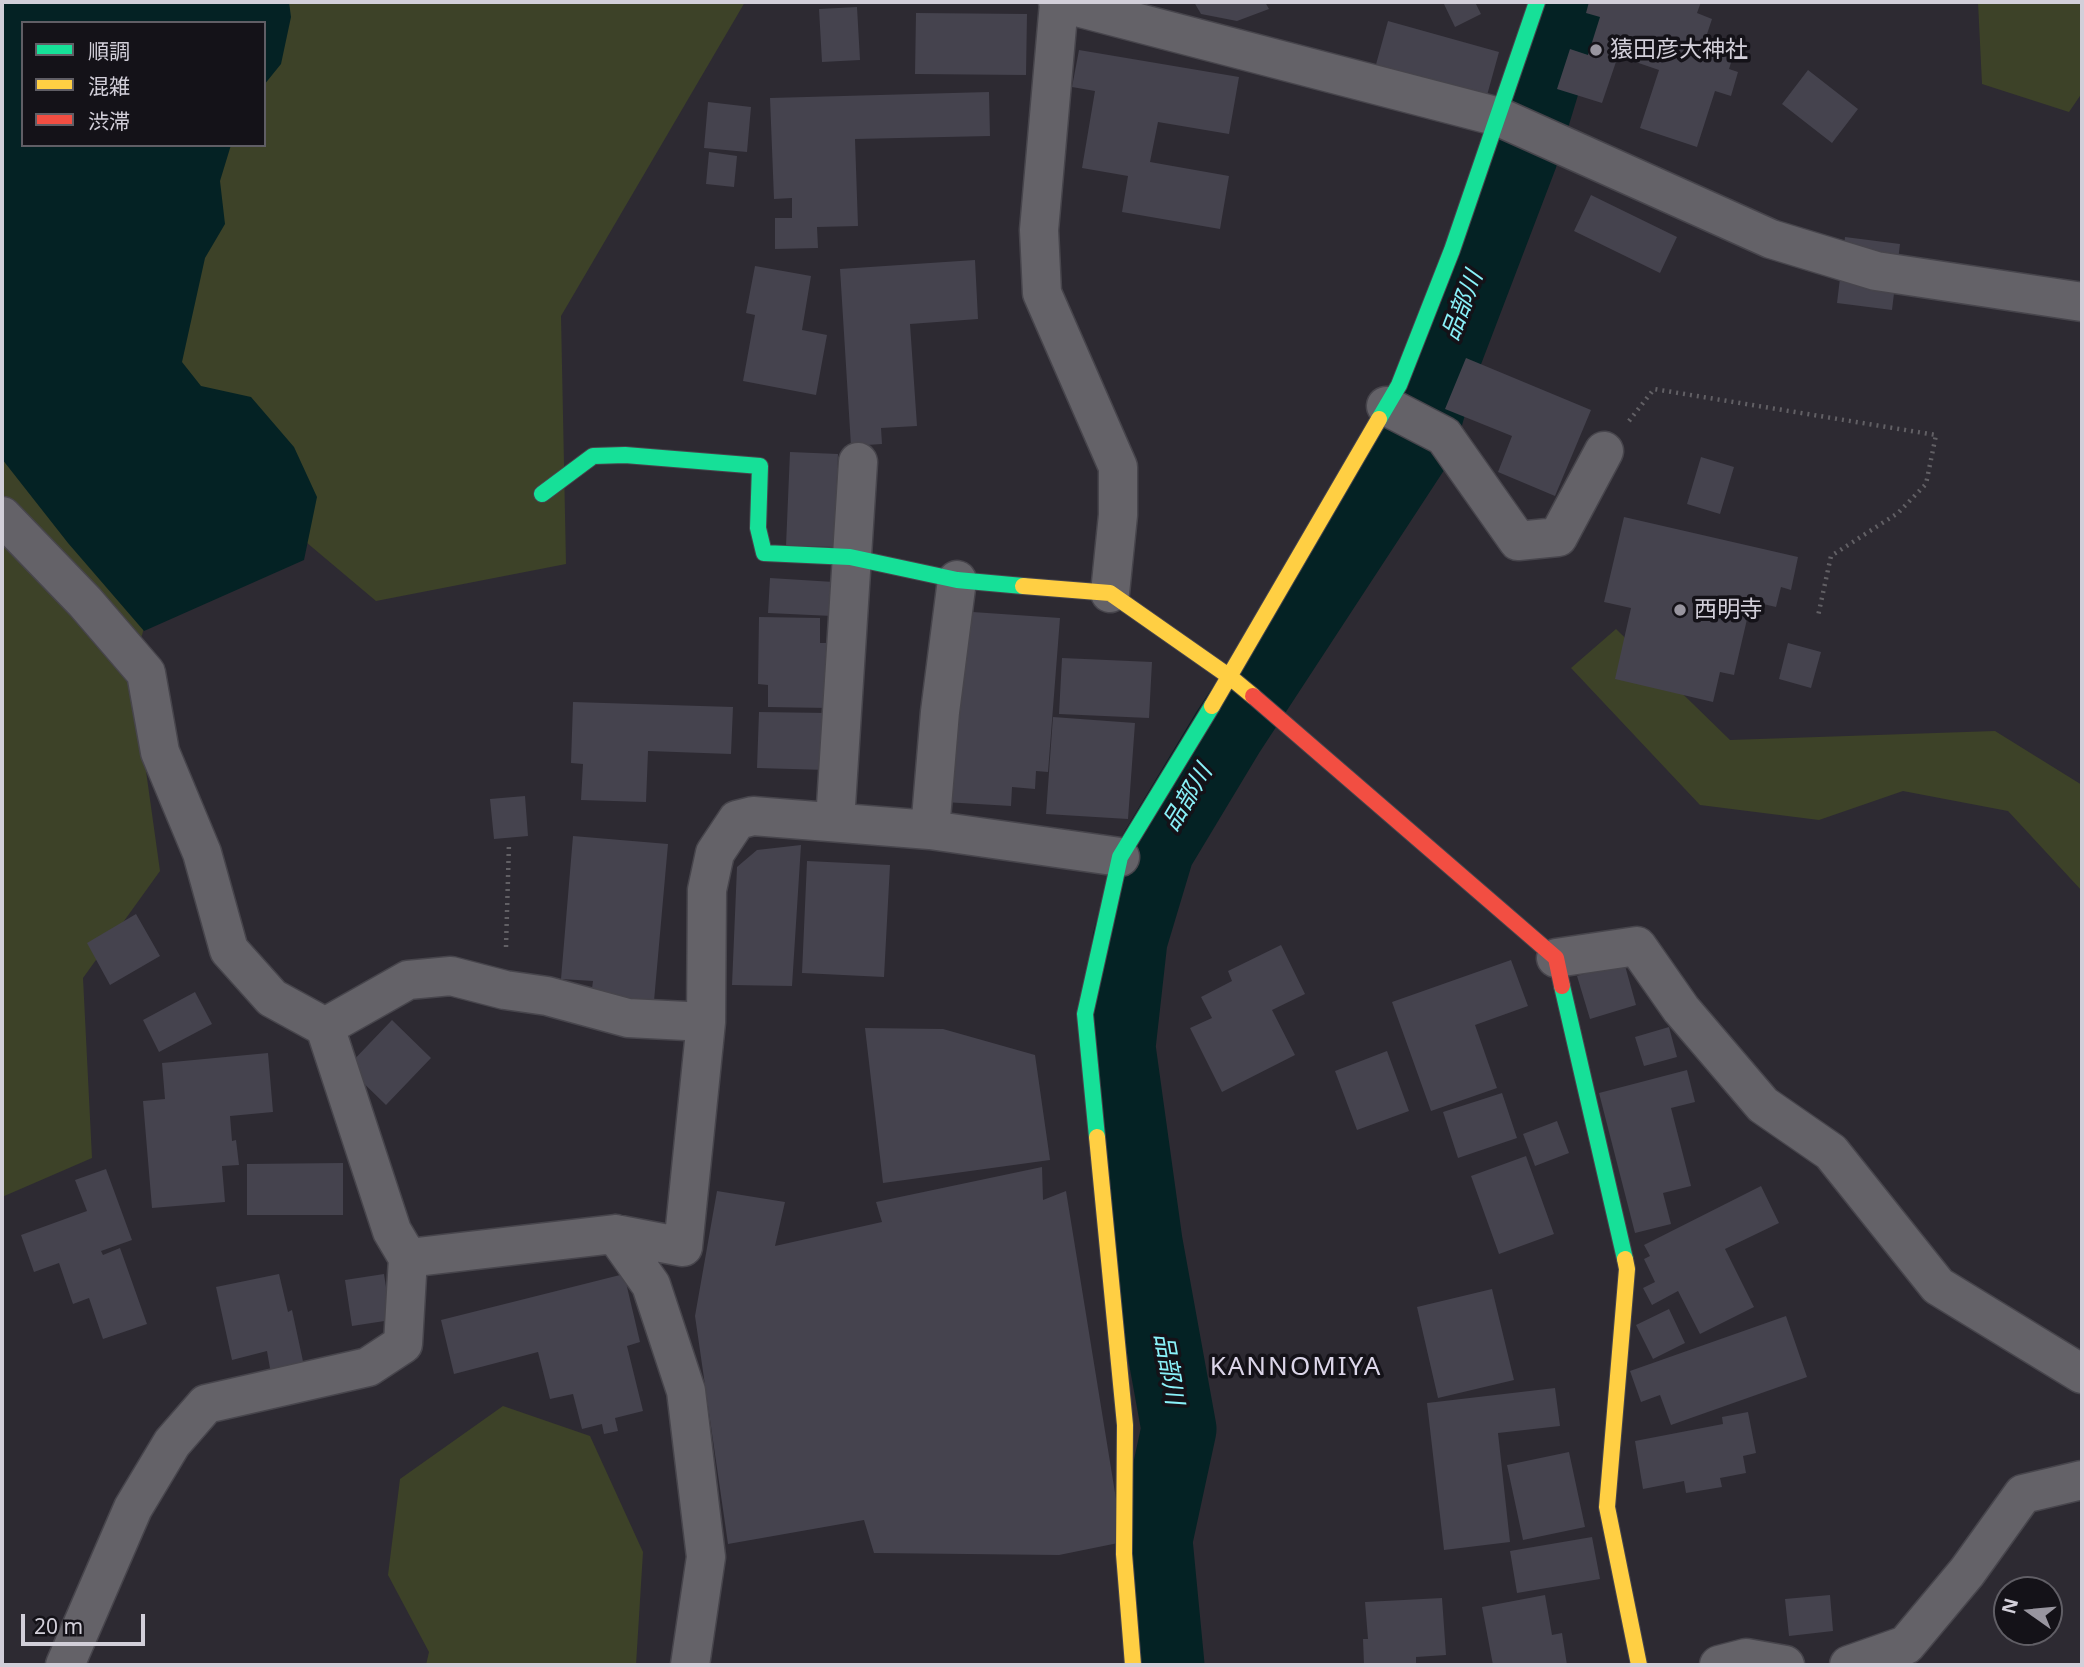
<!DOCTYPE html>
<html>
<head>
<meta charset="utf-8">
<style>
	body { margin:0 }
	#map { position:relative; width:2084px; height:1667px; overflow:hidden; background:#2d2a32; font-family:"Noto Sans","Noto Sans JP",sans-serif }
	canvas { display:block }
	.frame { position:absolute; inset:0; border:4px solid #d2cfd9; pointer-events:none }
	.legend { position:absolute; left:21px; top:21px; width:245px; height:126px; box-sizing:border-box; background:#141218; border:2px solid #605e65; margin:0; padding:9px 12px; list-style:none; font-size:21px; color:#d2cfd9 }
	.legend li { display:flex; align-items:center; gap:14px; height:35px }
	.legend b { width:35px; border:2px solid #605e65 }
	.north { position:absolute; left:1993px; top:1576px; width:70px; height:70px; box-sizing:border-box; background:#141218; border:2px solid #605e65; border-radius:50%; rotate:285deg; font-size:19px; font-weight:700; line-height:28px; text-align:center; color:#d2cfd9 }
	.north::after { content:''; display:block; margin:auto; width:24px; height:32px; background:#98959f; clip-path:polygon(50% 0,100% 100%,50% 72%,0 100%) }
	.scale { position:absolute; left:21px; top:1614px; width:124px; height:32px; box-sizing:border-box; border:4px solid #d2cfd9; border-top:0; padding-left:9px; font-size:21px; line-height:24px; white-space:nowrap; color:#d2cfd9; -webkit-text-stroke:5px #141218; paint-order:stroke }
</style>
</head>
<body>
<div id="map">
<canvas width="2084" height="1667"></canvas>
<div class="frame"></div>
<ul class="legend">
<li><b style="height:9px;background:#16e098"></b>順調</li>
<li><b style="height:9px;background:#ffcf43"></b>混雑</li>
<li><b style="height:9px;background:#f24e42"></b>渋滞</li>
</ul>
<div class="north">N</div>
<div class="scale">20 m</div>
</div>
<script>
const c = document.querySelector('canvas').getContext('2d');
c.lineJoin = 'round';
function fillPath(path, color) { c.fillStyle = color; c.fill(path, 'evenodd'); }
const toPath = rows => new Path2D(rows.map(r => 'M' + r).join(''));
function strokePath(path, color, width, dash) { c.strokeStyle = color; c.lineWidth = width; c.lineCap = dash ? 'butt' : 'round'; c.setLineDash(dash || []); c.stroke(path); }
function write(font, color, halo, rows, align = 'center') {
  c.font = font + ' "Noto Sans","Noto Sans JP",sans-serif'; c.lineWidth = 7; c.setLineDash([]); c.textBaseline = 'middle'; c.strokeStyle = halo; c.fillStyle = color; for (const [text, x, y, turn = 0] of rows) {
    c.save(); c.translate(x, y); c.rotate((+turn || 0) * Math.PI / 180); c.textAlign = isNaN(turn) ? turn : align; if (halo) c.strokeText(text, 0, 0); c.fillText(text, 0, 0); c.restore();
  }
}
const green = toPath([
	[221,2,745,2,561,316,566,564,376,601,281,521,156,585,132,671,160,871,83,978,92,1158,2,1197,2,455,172,145,264,145,264,23],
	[1978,2,2082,2,2082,93,2069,112,1982,84],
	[1616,629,1730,740,1995,731,2082,785,2082,891,2008,811,1903,791,1819,820,1700,805,1571,668],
	[503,1406,590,1436,643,1552,636,1665,426,1665,429,1652,388,1575,400,1479]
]);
const water = toPath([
	[2,2,289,2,291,17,281,64,264,85,264,23,23,23,23,145,231,145,220,181,225,224,205,258,182,362,201,386,251,397,294,447,317,497,304,560,144,631,68,543,2,459]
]);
const river = toPath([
	[1167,1665,1155,1540,1179,1429,1145,1242,1118,1047,1130,940,1157,850,1228,732,1419,440,1438,372,1520,157,1567,2]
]);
const building = toPath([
	[1194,2,1265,2,1269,9,1237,21,1201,14],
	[1443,2,1475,2,1481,14,1455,27],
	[1589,2,1701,2,1697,13,1712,19,1704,43,1734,53,1729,69,1738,72,1731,96,1715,91,1697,147,1640,128,1659,70,1618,56,1602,103,1557,89,1570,49,1588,55,1600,17,1586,13],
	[857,7,860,60,822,62,819,9],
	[916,13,1027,14,1026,75,915,74],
	[1388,21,1499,52,1486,99,1375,68],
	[1079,50,1239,77,1229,134,1158,122,1150,162,1229,176,1220,229,1122,212,1128,176,1082,168,1095,91,1072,87],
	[1808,70,1858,109,1832,143,1782,104],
	[989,92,990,136,855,139,858,226,817,227,818,248,775,249,775,218,792,218,792,198,774,199,770,98],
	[708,102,751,107,747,152,704,148],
	[709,152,737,156,734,187,706,184],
	[1591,195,1677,237,1660,273,1574,231],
	[1845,237,1900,244,1892,310,1837,303],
	[975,260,978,319,910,324,917,426,881,428,882,444,851,446,840,269],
	[755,266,811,276,802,330,827,335,816,395,743,381,755,315,746,313],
	[1466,358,1591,410,1555,496,1498,472,1512,436,1445,409],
	[790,452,838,454,834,547,786,546],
	[1701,457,1734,467,1720,514,1687,504],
	[1624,517,1798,557,1791,590,1781,587,1776,607,1733,597,1730,611,1748,615,1734,675,1720,672,1713,702,1615,679,1631,608,1604,602],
	[770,578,834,582,832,616,768,613],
	[958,611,1060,618,1048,772,1036,771,1035,789,1012,787,1011,806,944,802],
	[759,617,820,618,820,643,830,643,829,708,768,707,768,685,758,684],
	[1788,643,1821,652,1811,688,1779,679],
	[1062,658,1152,662,1149,718,1059,714],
	[573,702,733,707,731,754,648,751,646,802,581,800,583,764,571,763],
	[759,712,828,713,827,770,757,768],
	[1053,717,1135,723,1128,819,1046,814],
	[525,796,528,836,494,839,490,799],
	[573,836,668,844,654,1001,591,996,593,981,561,979],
	[801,845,792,986,732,985,737,867,757,850],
	[807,861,890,865,884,977,802,973],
	[136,914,160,956,110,985,87,943],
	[1281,945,1305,994,1272,1010,1295,1055,1222,1092,1190,1028,1212,1018,1201,997,1232,981,1228,971],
	[1511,960,1528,1006,1475,1025,1497,1088,1431,1111,1392,1002],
	[1624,962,1636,1005,1590,1019,1577,976],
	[195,992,212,1024,159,1052,143,1020],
	[392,1020,431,1058,386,1105,347,1067],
	[1669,1027,1677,1057,1644,1066,1635,1037],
	[865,1028,943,1029,1035,1055,1050,1160,883,1183],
	[1387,1051,1409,1111,1357,1130,1335,1071],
	[268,1053,273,1112,230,1116,232,1141,236,1140,239,1165,222,1166,225,1202,152,1208,143,1101,165,1099,162,1063],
	[1687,1070,1695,1102,1671,1108,1691,1186,1663,1193,1671,1224,1635,1233,1599,1093],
	[1502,1093,1517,1138,1458,1158,1443,1112],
	[1557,1121,1569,1153,1535,1166,1523,1134],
	[1526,1156,1554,1234,1499,1254,1471,1176],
	[343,1163,343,1215,247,1215,247,1164],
	[1042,1167,1043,1200,1066,1191,1123,1542,1059,1555,874,1553,864,1520,728,1544,695,1316,717,1191,785,1202,775,1246,882,1222,876,1202],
	[106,1169,132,1240,101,1251,103,1255,120,1248,147,1324,103,1339,89,1298,73,1304,59,1263,34,1272,21,1235,87,1211,75,1180],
	[1761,1186,1779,1223,1725,1249,1754,1307,1700,1334,1678,1291,1652,1305,1643,1288,1655,1282,1644,1259,1650,1256,1644,1245],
	[279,1274,288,1312,292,1310,304,1366,271,1374,267,1351,232,1360,216,1287],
	[384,1274,391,1320,352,1326,345,1280],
	[624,1274,640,1342,627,1346,643,1411,615,1418,618,1431,604,1434,602,1424,582,1429,573,1394,550,1399,538,1352,454,1374,441,1320],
	[1492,1289,1514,1380,1438,1398,1417,1307],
	[1669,1309,1685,1343,1653,1359,1636,1325],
	[1786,1316,1807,1377,1671,1425,1660,1395,1641,1402,1630,1371],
	[1555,1388,1560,1426,1498,1433,1510,1542,1444,1550,1427,1403],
	[1748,1412,1756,1453,1743,1456,1746,1473,1720,1478,1722,1487,1686,1493,1684,1481,1643,1489,1635,1441,1723,1424,1722,1417],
	[1569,1452,1585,1527,1523,1540,1507,1465],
	[1592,1537,1600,1579,1517,1593,1510,1551],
	[1545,1595,1552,1635,1562,1633,1567,1665,1493,1665,1482,1607],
	[1830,1595,1833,1631,1789,1636,1785,1599],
	[1442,1598,1446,1655,1416,1657,1416,1665,1364,1665,1363,1639,1368,1639,1365,1602]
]);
const path = toPath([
	[1629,421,1654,389,1936,435,1926,484,1898,513,1831,556,1818,616],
	[506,947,509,843]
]);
const street = toPath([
	[1058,2,1499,117,1771,239,1876,271,2082,302],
	[1059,3,1039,230,1042,293,1118,467,1118,515,1110,593],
	[1386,406,1444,436,1518,541,1558,537,1604,451],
	[2,516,85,602,146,673,160,752,202,853,229,950,272,998,325,1027,392,1231,408,1258,403,1344,368,1367,206,1404,172,1443,133,1508,65,1665],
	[835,821,858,462],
	[930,830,940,712,957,580],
	[1556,958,1637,946,1681,1009,1763,1105,1831,1152,1938,1286,2082,1374],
	[325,1027,408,980,451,976,505,990,547,996,628,1018,706,1022,707,890,715,853,737,820,753,816,930,830,1120,857],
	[615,1234,683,1247,706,1022],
	[408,1258,615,1234,651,1285,686,1391,706,1557,690,1665],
	[1719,1665,1746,1658,1785,1665],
	[1849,1665,1906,1645,1967,1572,2023,1494,2082,1480]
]);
const fast = toPath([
	[1379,419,1399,385,1452,250,1537,2],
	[542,494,593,456,625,455,760,466,758,528,764,553,850,557,957,580,1023,586],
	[1562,986,1625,1259],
	[1097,1137,1085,1014,1120,857,1212,706]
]);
const slow = toPath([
	[1023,586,1110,593,1230,677,1253,696],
	[1212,706,1379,419],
	[1097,1137,1125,1425,1124,1554,1133,1665],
	[1625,1259,1627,1269,1607,1507,1639,1665]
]);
const jam = toPath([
	[1253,696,1556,958,1562,986]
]);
const markers = [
	[1596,50,7,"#98959f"],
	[1680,610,7,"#98959f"]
];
const poiNames = [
	["猿田彦大神社",1610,50],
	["西明寺",1694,610]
];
const waterNames = [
	["品部川",1463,306,-69],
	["品部川",1188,798,-59],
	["品部川",1168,1369,80]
];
const quarterNames = [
	["KANNOMIYA",1296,1368]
];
fillPath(green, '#3d4228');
fillPath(water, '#042224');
strokePath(river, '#042224', 75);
fillPath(building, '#45434e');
strokePath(street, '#47454c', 41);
strokePath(fast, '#47454c', 18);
strokePath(slow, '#47454c', 18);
strokePath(jam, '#47454c', 18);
strokePath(path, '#626065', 4.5, [2, 5]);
strokePath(street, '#646268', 38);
strokePath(fast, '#16e098', 16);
strokePath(slow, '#ffcf43', 16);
strokePath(jam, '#f24e42', 16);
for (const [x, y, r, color] of markers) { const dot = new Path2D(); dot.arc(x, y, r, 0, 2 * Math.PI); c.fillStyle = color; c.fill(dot); strokePath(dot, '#141218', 2.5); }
write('23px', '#d2cfd9', '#141218', poiNames, 'left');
write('italic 24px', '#8af2fa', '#141218', waterNames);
c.letterSpacing = '2px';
write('26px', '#dcd6e9', '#141218', quarterNames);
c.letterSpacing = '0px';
</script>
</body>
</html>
